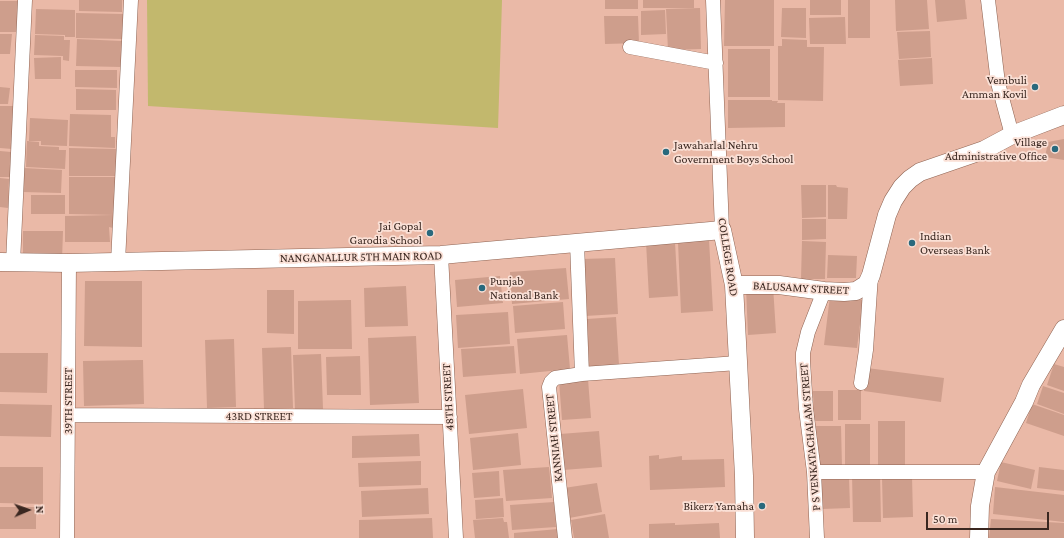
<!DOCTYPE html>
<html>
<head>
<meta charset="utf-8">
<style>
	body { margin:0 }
	#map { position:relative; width:1064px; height:538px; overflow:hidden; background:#eab9a7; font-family:"Crimson Pro",serif }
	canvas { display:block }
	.north { position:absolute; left:8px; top:490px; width:40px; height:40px; -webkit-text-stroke:3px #fae0d6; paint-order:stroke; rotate:88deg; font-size:11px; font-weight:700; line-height:16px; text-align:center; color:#3a2720 }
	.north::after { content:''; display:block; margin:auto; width:14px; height:18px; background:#3a2720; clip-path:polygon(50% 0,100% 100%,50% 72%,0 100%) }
	.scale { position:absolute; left:926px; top:512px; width:123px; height:18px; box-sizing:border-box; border:2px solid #3a2720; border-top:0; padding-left:5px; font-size:12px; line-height:14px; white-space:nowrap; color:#3a2720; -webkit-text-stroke:3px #fae0d6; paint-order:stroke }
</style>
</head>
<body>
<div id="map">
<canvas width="1064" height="538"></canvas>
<div class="north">N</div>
<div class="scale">50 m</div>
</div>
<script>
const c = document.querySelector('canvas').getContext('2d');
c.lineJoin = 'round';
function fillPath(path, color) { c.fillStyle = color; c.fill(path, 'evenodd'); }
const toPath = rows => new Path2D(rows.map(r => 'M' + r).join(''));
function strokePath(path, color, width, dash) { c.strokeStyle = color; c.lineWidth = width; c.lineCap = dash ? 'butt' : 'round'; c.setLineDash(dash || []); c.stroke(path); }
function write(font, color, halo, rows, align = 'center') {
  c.font = font + ' "Crimson Pro",serif'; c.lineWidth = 3.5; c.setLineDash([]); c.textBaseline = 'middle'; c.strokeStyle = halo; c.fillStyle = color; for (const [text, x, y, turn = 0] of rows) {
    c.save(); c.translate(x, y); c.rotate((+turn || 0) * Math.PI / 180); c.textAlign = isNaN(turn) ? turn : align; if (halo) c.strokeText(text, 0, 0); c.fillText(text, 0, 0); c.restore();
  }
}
const green = toPath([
	[147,0,502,0,498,128,148,106]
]);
const building = toPath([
	[79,0,122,0,122,12,79,11],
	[605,0,638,0,638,9,605,9],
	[643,0,694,0,694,8,643,8],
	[725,0,774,0,774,46,724,46],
	[810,0,841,0,841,15,810,15],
	[848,0,870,0,870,38,848,38],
	[895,0,927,0,929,29,896,31],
	[935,0,965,0,967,19,937,22],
	[0,1,19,1,18,32,0,32],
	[700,8,701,49,668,50,666,9],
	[782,8,806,8,806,38,781,37],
	[36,9,75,10,75,37,65,37,65,35,35,34],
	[665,10,666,34,641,35,641,11],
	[76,13,124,14,123,39,76,38],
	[604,16,638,16,639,43,605,44],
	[845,17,846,44,810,44,809,18],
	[930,31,931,57,899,59,897,32],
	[0,34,12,34,10,54,0,54],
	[35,35,64,36,64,40,70,40,69,61,63,60,63,56,34,55],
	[77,39,122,41,121,67,76,66],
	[782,39,807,40,807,47,824,47,823,101,778,100,778,46,782,46],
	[728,49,770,49,770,97,728,97],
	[61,57,61,79,35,79,34,58],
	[932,58,933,84,900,86,898,60],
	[75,70,117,70,117,88,75,87],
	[0,87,10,88,8,104,0,104],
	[76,89,116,90,116,110,76,110],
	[728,100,772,100,772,101,778,101,777,103,785,103,785,127,728,128],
	[0,106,13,106,12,149,0,148],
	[70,114,111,115,111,137,115,137,115,148,69,146],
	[30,118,68,120,67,146,41,145,41,141,29,141],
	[1064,139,1064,160,1045,157,1048,142],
	[27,141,39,142,39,146,59,147,59,150,66,150,65,169,26,167],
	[69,148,118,149,117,176,69,176],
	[0,151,11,152,10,177,0,177],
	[24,168,62,170,61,193,23,192],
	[69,177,115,177,115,215,69,214],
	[0,178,9,179,8,208,0,207],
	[801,185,826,185,826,217,802,218],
	[828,185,836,185,837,187,848,188,847,219,828,219],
	[31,195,65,195,65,214,31,214],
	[113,215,113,228,109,227,110,242,65,242,65,216],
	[802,219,826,219,826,239,802,240],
	[23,231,63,231,62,260,23,259],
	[709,240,713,311,681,313,678,242],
	[802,241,826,242,825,279,801,279],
	[646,242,675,242,678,296,649,298],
	[828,255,857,256,856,278,827,278],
	[615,258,618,314,585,316,582,259],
	[566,268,569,299,512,304,510,272],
	[500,276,503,303,457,307,455,280],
	[85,281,142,281,142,347,84,346],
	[406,286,408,326,365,327,364,288],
	[773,286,776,333,748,335,746,288],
	[267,290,294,290,294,334,267,333],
	[830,296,863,300,857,348,824,345],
	[351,300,352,349,298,349,298,301],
	[563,302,565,329,515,333,513,306],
	[508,312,510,344,458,348,456,315],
	[616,317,619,365,589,367,587,319],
	[567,335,570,369,520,374,517,339],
	[416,336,419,403,370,405,368,338],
	[234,339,236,407,207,408,205,340],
	[514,346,516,373,463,377,461,349],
	[291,347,293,408,264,409,262,348],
	[0,353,48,353,47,393,0,392],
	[321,354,323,409,295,410,293,355],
	[360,356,361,395,327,395,326,357],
	[143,360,144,404,84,406,83,361],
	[1054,364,1064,367,1064,391,1047,385],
	[867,368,944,378,941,402,864,391],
	[588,379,591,418,562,420,559,381],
	[1043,386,1064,393,1064,414,1037,404],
	[523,389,527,428,469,434,465,395],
	[838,390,861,390,861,420,838,420],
	[813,391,833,391,833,421,814,421],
	[0,404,52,405,51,437,0,436],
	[1032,404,1064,415,1064,436,1026,423],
	[878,421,905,421,905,468,878,469],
	[845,424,870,424,870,465,845,465],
	[813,426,841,426,842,467,814,467],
	[599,431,602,467,563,470,560,434],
	[518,433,521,465,473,470,470,438],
	[419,434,420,456,352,458,352,436],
	[659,455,659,459,682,456,682,460,724,459,725,487,650,490,649,456],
	[421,461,421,485,359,487,358,463],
	[1001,462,1035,470,1031,489,997,481],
	[0,467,43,467,43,504,0,503],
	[549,467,552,498,506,501,503,470],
	[1039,467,1064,470,1064,491,1037,488],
	[499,471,500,496,474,498,472,473],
	[880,472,881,522,853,522,852,473],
	[912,476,913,517,883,518,882,477],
	[849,477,850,508,822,509,820,479],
	[597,483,602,512,569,518,564,488],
	[995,487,1064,495,1064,522,993,514],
	[428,488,429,514,362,517,361,491],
	[503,498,504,517,476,519,475,500],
	[554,502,556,527,512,530,510,505],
	[0,507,36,507,36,529,0,529],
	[605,514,609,538,574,538,571,520],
	[432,518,433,538,359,538,359,520],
	[503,518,504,522,507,522,509,538,475,538,473,520],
	[991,519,1064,523,1064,538,989,538],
	[675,523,675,525,719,523,720,538,649,538,649,524],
	[558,529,559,538,514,538,514,533]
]);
const minor = toPath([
	[713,0,722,230],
	[988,0,998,83,1012,135],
	[630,47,716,63],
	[441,255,456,538],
	[118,262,131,0],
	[13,263,25,0],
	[582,374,738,363],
	[861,383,866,350,871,275],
	[68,415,450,417],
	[814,472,986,472],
	[67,538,69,263],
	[565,538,549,387,551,382,555,378,582,374,577,243],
	[817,538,814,472,806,409,803,361,803,353,808,332,824,291]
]);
const tertiary = toPath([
	[0,262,69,263,441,255,722,230,734,285,744,476,745,538],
	[734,285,779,285,824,291,844,292,856,291,867,284,871,275,887,215,893,201,902,187,910,179,920,172,984,150,1012,135,1064,115],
	[979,538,980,506,986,472,1024,402,1031,385,1064,329]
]);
const markers = [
	[1035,87,4,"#29697d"],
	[1055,149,4,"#29697d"],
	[666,152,4,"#29697d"],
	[430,233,4,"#29697d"],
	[912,243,4,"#29697d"],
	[482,288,4,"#29697d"],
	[762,506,4,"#29697d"]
];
const poiNames = [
	["Vembuli",1027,80],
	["Amman Kovil",1027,94],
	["Village",1047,142],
	["Administrative Office",1047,156],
	["Jawaharlal Nehru",674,145,"left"],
	["Government Boys School",674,159,"left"],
	["Jai Gopal",422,226],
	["Garodia School",422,240],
	["Indian",920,236,"left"],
	["Overseas Bank",920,250,"left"],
	["Punjab",490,281,"left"],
	["National Bank",490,295,"left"],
	["Bikerz Yamaha",754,506]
];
const streetNames = [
	["NANGANALLUR 5TH MAIN ROAD",361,257,-1],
	["COLLEGE ROAD",728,257,81],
	["BALUSAMY STREET",801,288,3],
	["48TH STREET",448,397,-93],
	["39TH STREET",68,401,-90],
	["43RD STREET",259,416],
	["P S VENKATACHALAM STREET",810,437,-95],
	["KANNIAH STREET",554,438,-96]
];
fillPath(green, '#c2b86d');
fillPath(building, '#ce9e8c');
strokePath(minor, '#8e6352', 15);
strokePath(tertiary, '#8e6352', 19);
strokePath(minor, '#fff', 14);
strokePath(tertiary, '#fff', 18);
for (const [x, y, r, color] of markers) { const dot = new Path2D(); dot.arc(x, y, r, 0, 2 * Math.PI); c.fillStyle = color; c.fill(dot); strokePath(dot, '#fae0d6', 1.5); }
write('12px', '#3a2720', '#fae0d6', poiNames, 'right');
write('12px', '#3a2720', '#fae0d6', streetNames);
</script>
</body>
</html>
